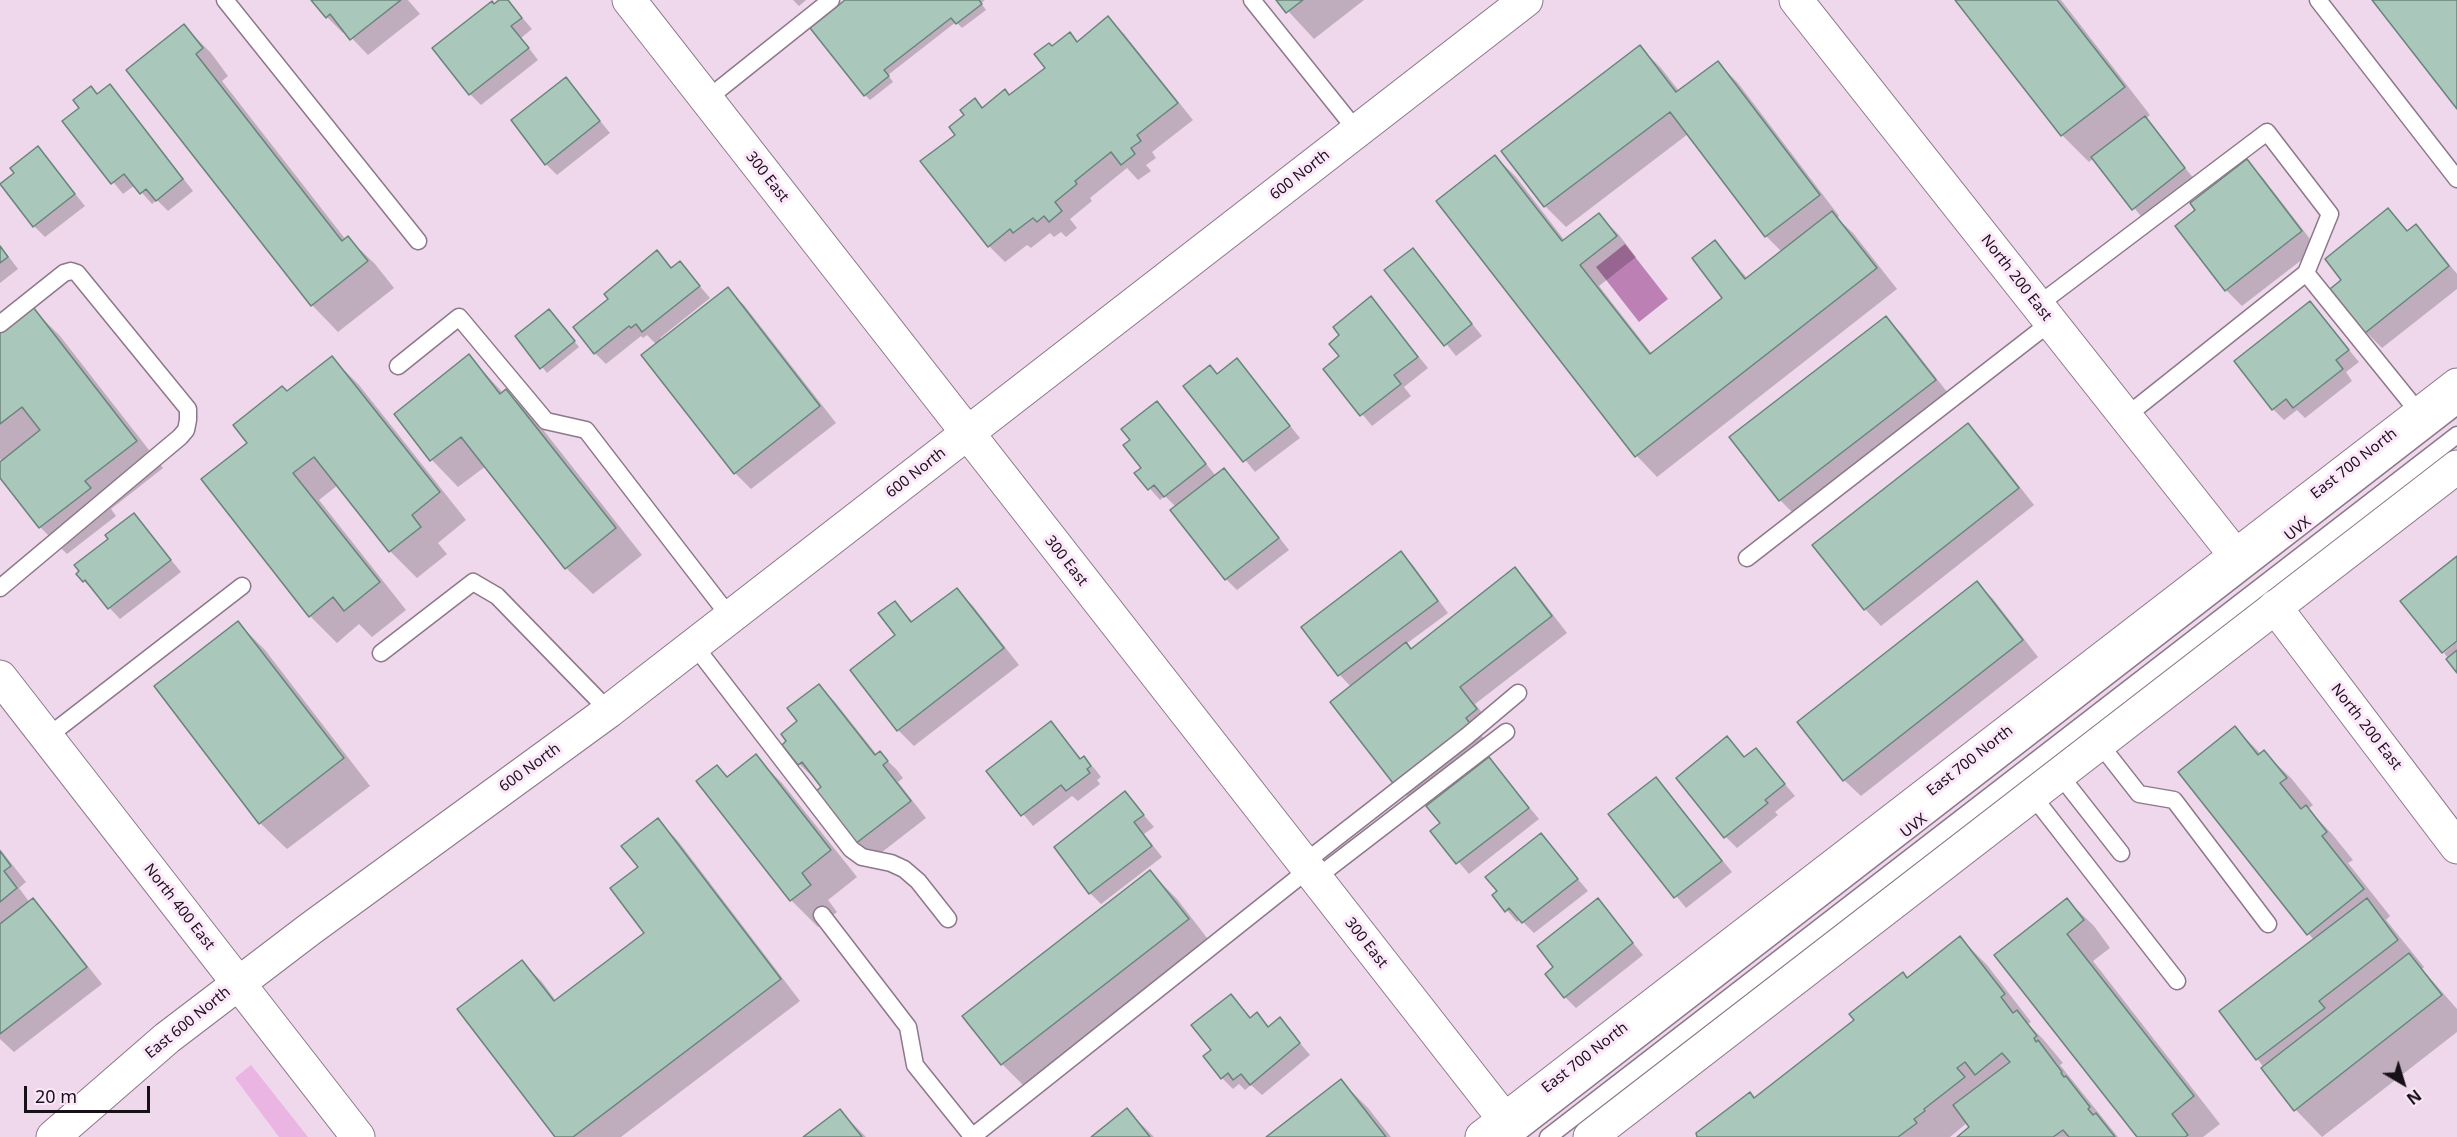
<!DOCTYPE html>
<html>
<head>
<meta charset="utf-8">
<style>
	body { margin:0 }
	#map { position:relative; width:2457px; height:1137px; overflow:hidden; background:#efd8ec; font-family:"Noto Sans",sans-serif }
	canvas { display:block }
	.north { position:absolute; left:2373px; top:1053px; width:60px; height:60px; -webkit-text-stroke:4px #fce6f9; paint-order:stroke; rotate:142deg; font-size:16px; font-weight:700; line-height:24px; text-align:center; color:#181017 }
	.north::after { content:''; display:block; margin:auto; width:21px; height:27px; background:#181017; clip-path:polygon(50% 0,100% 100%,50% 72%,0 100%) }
	.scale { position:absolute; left:24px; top:1086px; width:126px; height:27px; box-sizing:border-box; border:3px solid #181017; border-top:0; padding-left:8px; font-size:18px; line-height:21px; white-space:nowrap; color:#181017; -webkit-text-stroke:4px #fce6f9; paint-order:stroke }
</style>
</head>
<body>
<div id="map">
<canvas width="2457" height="1137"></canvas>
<div class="north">N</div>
<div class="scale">20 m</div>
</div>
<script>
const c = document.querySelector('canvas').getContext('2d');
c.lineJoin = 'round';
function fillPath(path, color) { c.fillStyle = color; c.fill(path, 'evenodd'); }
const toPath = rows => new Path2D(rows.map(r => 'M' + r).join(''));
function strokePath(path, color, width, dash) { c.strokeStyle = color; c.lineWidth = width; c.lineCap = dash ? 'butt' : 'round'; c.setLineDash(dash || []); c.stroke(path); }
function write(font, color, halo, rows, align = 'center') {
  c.font = font + ' "Noto Sans",sans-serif'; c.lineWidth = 6; c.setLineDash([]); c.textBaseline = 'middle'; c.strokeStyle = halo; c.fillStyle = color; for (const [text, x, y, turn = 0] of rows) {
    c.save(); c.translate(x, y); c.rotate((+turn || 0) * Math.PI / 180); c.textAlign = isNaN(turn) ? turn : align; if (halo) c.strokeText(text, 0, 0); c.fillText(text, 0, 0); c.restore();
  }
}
const green = toPath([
	[251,1065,308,1137,279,1137,235,1078]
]);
const water = toPath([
	[1625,244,1668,299,1639,322,1596,267]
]);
const shadow = toPath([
	[313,0,408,0,420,14,368,55,345,31,343,33,327,17],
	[501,0,507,0,532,29,521,38,538,60,481,105,470,94,494,5],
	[793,0,806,0,799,6],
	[848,0,985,0,981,3,986,10,962,28,956,22,888,75,893,82,870,100,865,95],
	[1278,0,1364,0,1314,39],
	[1957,0,2061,0,2150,115,2145,119,2195,180,2144,220,2094,158,2089,162,2062,135],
	[1108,18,1124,34,1193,120,1152,152,1156,158,1146,165,1151,171,1138,180,1127,168,1090,198,1092,201,1070,219,1077,228,1066,237,1061,232,1054,237,1050,233,1031,248,1027,245,1005,262,989,246,957,135,975,100,983,109,1010,97,1047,68,1052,48,1069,34,1078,43],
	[184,26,211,53,228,76,222,81,346,240,348,238,375,264,394,288,338,332,312,305,128,70],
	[1640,47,1661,68,1679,91,1718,63,1738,83,1839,216,1837,218,1853,233,1897,289,1657,477,1637,456,1438,201,1495,156,1516,177,1565,241,1599,215,1619,235,1636,257,1599,286,1652,354,1725,298,1715,242,1748,279,1782,252,1766,236,1688,134,1566,227,1545,206,1504,152],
	[566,79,610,133,557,175,546,164],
	[109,86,120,97,193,191,168,211,157,200,152,204,135,185,123,194,64,122],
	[38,148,85,206,45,237,34,226,16,173],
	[2247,161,2263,178,2317,248,2242,306,2226,290,2198,211],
	[2388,210,2409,232,2416,226,2432,243,2457,274,2457,289,2382,348,2366,332,2343,280],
	[0,245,18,269,0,283],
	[1413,250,1482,336,1456,356,1387,270],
	[657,252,672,269,680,263,710,298,660,338,662,340,727,289,744,305,836,423,751,489,735,473,657,345,647,335,643,338,641,336,606,364,595,353,610,299],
	[1371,298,1428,368,1404,387,1411,396,1372,426,1325,369,1341,356,1341,336],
	[2310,303,2359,362,2346,372,2352,381,2305,418,2297,410,2284,420,2273,409],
	[33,309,60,336,163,468,111,509,116,516,67,554,40,527,0,476,0,464,3,462,0,459,0,335],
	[554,316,579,347,547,373,517,336],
	[1886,318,1902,334,1951,397,1796,516,1780,500,1731,437],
	[469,356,503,393,506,391,533,417,642,555,593,594,566,568,486,466,458,487,432,460,396,414],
	[332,358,359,385,466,520,438,543,447,554,417,578,390,551,338,485,319,500,406,610,372,637,359,624,337,643,310,616,250,443,287,393],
	[1237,360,1300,438,1255,472,1185,386,1218,375],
	[1157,403,1216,476,1224,470,1235,481,1289,550,1237,590,1226,579,1176,507,1165,496,1160,500,1136,473,1143,468,1132,440],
	[1968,425,1984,441,2034,505,1881,626,1865,609,1814,545],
	[134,515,181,572,120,619,84,581],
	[1401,553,1412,564,1448,613,1406,644,1412,650,1515,569,1531,586,1567,633,1475,704,1493,726,1481,735,1488,744,1413,802,1397,786,1351,687,1340,675,1303,627],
	[1977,583,1993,599,2038,657,1861,796,1844,780,1799,722],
	[957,590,973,606,1019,665,914,746,898,730,895,603,913,622],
	[238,623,265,650,370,786,287,849,260,823],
	[2457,642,2457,670,2444,653],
	[819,686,835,702,877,755,879,753,896,769,903,778,898,782,926,818,873,859,857,843,824,787,799,764,799,721],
	[1051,723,1082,760,1084,758,1095,769,1101,777,1097,780,1100,784,1078,801,1072,796,1033,826,988,771],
	[2235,728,2261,754,2264,752,2291,778,2313,805,2308,809,2332,834,2353,860,2348,863,2390,916,2386,920,2424,967,2422,969,2457,1009,2457,1032,2322,1137,2296,1110,2221,1011,2314,940,2308,933],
	[1756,750,1795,796,1775,812,1778,815,1737,848,1726,837,1745,758],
	[755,756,782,783,857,877,828,900,837,912,818,927,791,900,698,782,717,767,728,778],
	[1489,759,1539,819,1469,874,1432,831,1442,824],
	[1656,779,1732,872,1686,908,1610,814],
	[1125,793,1154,827,1144,834,1162,857,1101,904,1090,893],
	[658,820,678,841,800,1001,621,1137,557,1137,522,962,542,982,556,1001,646,933],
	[1541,835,1588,891,1534,933,1520,919,1517,922,1494,895],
	[0,849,26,882,19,888,30,903,33,900,49,917,102,984,14,1052,0,1039],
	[1150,872,1177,899,1214,947,1029,1091,1002,1064],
	[1598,900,1643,955,1576,1008,1565,997,1556,967],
	[2067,900,2094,926,2110,948,2093,961,2220,1124,2203,1137,2139,1137,1996,955],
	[1960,938,1987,965,2031,1022,2028,1024,2043,1039,2063,1063,2060,1065,2118,1137,1959,1137,1971,1127,1968,1122,1950,1137,1700,1137,1755,1099],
	[1231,996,1251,1019,1257,1014,1269,1027,1280,1019,1310,1055,1262,1095,1251,1085,1245,1090,1239,1084,1233,1089,1222,1078,1213,1050],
	[1341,1081,1368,1108,1391,1137,1268,1137],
	[1127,1110,1154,1137,1093,1137],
	[840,1111,866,1137,806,1137]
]);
const building = toPath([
	[311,0,401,0,350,40,330,14,326,18,311,0],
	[499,0,508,0,522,18,511,26,529,48,469,95,432,48,492,1,494,4,499,0],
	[845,0,979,0,982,4,956,24,951,18,884,70,889,76,864,96,810,28,845,0],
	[1276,0,1303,0,1286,13,1276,0],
	[1955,0,2057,0,2125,87,2061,136,1955,0],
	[2372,0,2457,0,2457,109,2372,0],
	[1108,16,1178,103,1137,135,1141,141,1131,148,1135,154,1121,165,1111,152,1075,181,1077,184,1055,202,1062,211,1049,222,1044,216,1037,222,1033,218,1013,233,1010,229,988,247,920,161,955,135,949,127,964,115,960,110,975,98,982,108,1005,89,1009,95,1045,68,1034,54,1049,43,1052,46,1070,32,1077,42,1108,16],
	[184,24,203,48,196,54,342,241,348,236,368,261,311,306,126,70,184,24],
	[1640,45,1676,92,1718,61,1820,195,1765,237,1670,112,1544,207,1501,151,1640,45],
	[566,77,600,121,545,165,511,120,566,77],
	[110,84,183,179,156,201,146,189,140,194,124,174,111,184,62,121,79,108,73,100,91,86,97,94,110,84],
	[2145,116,2185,168,2132,210,2091,157,2145,116],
	[38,146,75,194,33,227,0,184,14,173,10,168,38,146],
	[1495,155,1562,241,1599,213,1617,236,1580,265,1650,354,1722,298,1692,258,1715,240,1745,279,1832,211,1877,268,1635,457,1436,201,1495,155],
	[2247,159,2302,231,2225,291,2175,226,2195,210,2190,203,2247,159],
	[2388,208,2407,231,2416,224,2449,266,2365,333,2330,289,2341,280,2325,259,2388,208],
	[0,246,8,257,0,263,0,246],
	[1413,248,1472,324,1444,346,1384,270,1413,248],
	[657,250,671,268,680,261,700,286,642,332,636,324,631,328,629,326,594,354,573,327,608,299,604,294,657,250],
	[728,287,820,406,734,474,641,355,728,287],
	[1371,296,1418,357,1394,375,1401,384,1360,416,1323,369,1339,356,1329,344,1339,335,1333,327,1371,296],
	[2310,301,2349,350,2336,360,2343,369,2293,408,2286,399,2272,410,2234,361,2310,301],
	[33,307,137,441,85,481,91,488,39,528,0,478,0,462,40,430,22,407,0,424,0,333,33,307],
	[549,309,575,341,540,369,515,336,549,309],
	[1886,316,1936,380,1779,501,1729,437,1886,316],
	[469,354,500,394,506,389,616,528,565,569,461,437,430,461,394,414,469,354],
	[332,356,440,492,412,515,421,527,389,552,314,457,293,473,380,582,344,611,333,597,309,617,201,479,247,443,233,425,282,386,287,391,332,356],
	[1237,358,1290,426,1243,462,1183,386,1210,365,1217,374,1237,358],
	[1157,401,1206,464,1164,497,1154,485,1148,490,1134,473,1141,468,1123,445,1130,440,1121,429,1157,401],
	[1968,423,2019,488,1864,610,1812,545,1968,423],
	[1224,468,1279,538,1225,580,1170,510,1224,468],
	[134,513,171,560,108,609,85,580,83,582,76,574,79,571,74,565,108,539,105,535,134,513],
	[1401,551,1438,601,1338,676,1301,627,1401,551],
	[2457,556,2457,641,2442,653,2400,601,2457,556],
	[1515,567,1552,616,1460,687,1477,709,1466,718,1473,727,1396,787,1330,702,1406,642,1411,649,1515,567],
	[1977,581,2023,640,1843,781,1797,722,1977,581],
	[957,588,1004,648,897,731,850,670,895,635,878,613,895,601,911,622,957,588],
	[238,621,344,758,259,824,154,686,238,621],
	[2457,650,2457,673,2446,659,2457,650],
	[819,684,875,755,880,751,888,761,883,765,911,801,855,844,815,792,821,787,802,762,798,765,782,745,786,741,781,734,797,721,787,708,819,684],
	[1051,721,1080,759,1084,756,1091,766,1087,769,1090,773,1066,791,1061,785,1021,816,986,771,1051,721],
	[2235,726,2258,755,2264,750,2287,778,2280,783,2301,809,2306,805,2327,832,2322,836,2364,889,2307,935,2178,772,2235,726],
	[1727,736,1744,757,1756,748,1785,784,1765,800,1768,803,1724,838,1676,778,1727,736],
	[756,754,831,850,802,873,811,885,790,901,696,781,717,765,727,777,756,754],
	[1489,757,1529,808,1456,864,1430,831,1440,823,1426,806,1489,757],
	[1656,777,1722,861,1674,898,1608,814,1656,777],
	[1125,791,1144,815,1134,822,1152,846,1089,894,1054,847,1125,791],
	[658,818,781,979,573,1137,555,1137,457,1009,522,960,554,1001,644,933,610,888,638,867,621,846,658,818],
	[1541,833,1578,879,1522,923,1509,908,1505,912,1492,895,1497,891,1485,877,1541,833],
	[0,851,11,866,4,871,17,888,0,902,0,851],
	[1150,870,1189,919,1001,1065,962,1016,1150,870],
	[33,898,87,967,0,1034,0,924,33,898],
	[1598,898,1633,943,1564,998,1545,974,1553,967,1537,946,1598,898],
	[2067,898,2084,920,2067,934,2194,1096,2172,1114,2188,1135,2185,1137,2137,1137,1994,955,2067,898],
	[2367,898,2398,940,2319,1001,2325,1008,2256,1060,2219,1011,2367,898],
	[1960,936,2005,994,2001,997,2013,1013,2017,1010,2037,1036,2034,1038,2036,1042,2038,1040,2062,1072,2061,1073,2064,1077,2066,1076,2090,1107,2088,1109,2093,1115,2096,1113,2115,1137,2069,1137,2063,1130,2053,1137,1957,1137,1969,1127,1953,1105,2010,1062,2002,1053,1975,1075,1965,1062,1957,1068,1965,1077,1924,1109,1925,1111,1914,1119,1917,1123,1898,1137,1697,1137,1696,1133,1750,1092,1754,1098,1854,1020,1849,1014,1903,972,1907,978,1960,936],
	[2409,953,2442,995,2294,1111,2261,1068,2409,953],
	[1231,994,1250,1018,1257,1012,1268,1027,1280,1017,1300,1043,1250,1085,1241,1074,1233,1080,1228,1073,1221,1079,1203,1056,1211,1050,1191,1025,1231,994],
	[1341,1079,1386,1137,1266,1137,1341,1079],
	[1127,1108,1150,1137,1091,1137,1127,1108],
	[840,1109,862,1137,803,1137,840,1109]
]);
const lane = toPath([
	[225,0,418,241],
	[1252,0,1357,131],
	[2318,0,2457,179],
	[707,99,831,0],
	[2038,305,2267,132,2330,214,2306,273,2420,414],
	[0,324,64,273,71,271,77,273,188,409,188,420,186,430,180,437,0,588],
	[398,366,459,317,546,421,586,430,730,617],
	[2125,417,2306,273],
	[1747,558,2051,322],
	[694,645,851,849,862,857,891,863,904,869,918,881,948,919],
	[381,653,473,582,497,596,609,711],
	[47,737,242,586],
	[2099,743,2139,794,2174,800,2268,924],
	[2059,774,2121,853],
	[2032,795,2177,981],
	[1304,863,1467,736,1518,693],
	[1316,878,1506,732],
	[822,915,908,1027,915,1065,972,1136],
	[972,1137,1309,869],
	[1513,1137,2457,406],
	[1548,1137,2457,435]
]);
const street = toPath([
	[629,0,1505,1120],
	[1796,0,2236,556],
	[2275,607,2457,847],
	[53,1137,167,1038,310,929,609,711,1526,0]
]);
const secondary = toPath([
	[0,677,358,1137],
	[1482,1137,2457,385],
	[1590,1137,2457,467]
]);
const streetNames = [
	["600 North",1300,175,-38],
	["300 East",767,177,52],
	["North 200 East",2016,278,52],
	["East 700 North",2354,464,-38],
	["600 North",916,473,-38],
	["UVX",2298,529,-38],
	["300 East",1066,561,52],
	["North 200 East",2366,727,52],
	["East 700 North",1970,761,-38],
	["600 North",530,768,-36],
	["UVX",1914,826,-38],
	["North 400 East",179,907,52],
	["300 East",1366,943,52],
	["East 600 North",188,1023,-39],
	["East 700 North",1585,1058,-38]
];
fillPath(green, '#eab4e3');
fillPath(water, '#bc80b5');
fillPath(shadow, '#0003');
fillPath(building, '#a9c7bb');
strokePath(building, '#69847a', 1.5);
strokePath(lane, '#8c788a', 19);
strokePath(street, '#8c788a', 35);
strokePath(secondary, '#8c788a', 35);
strokePath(lane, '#fff', 16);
strokePath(street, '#fff', 33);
strokePath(secondary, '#fff', 33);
write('15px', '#181017', '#fce6f9', streetNames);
</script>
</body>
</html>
